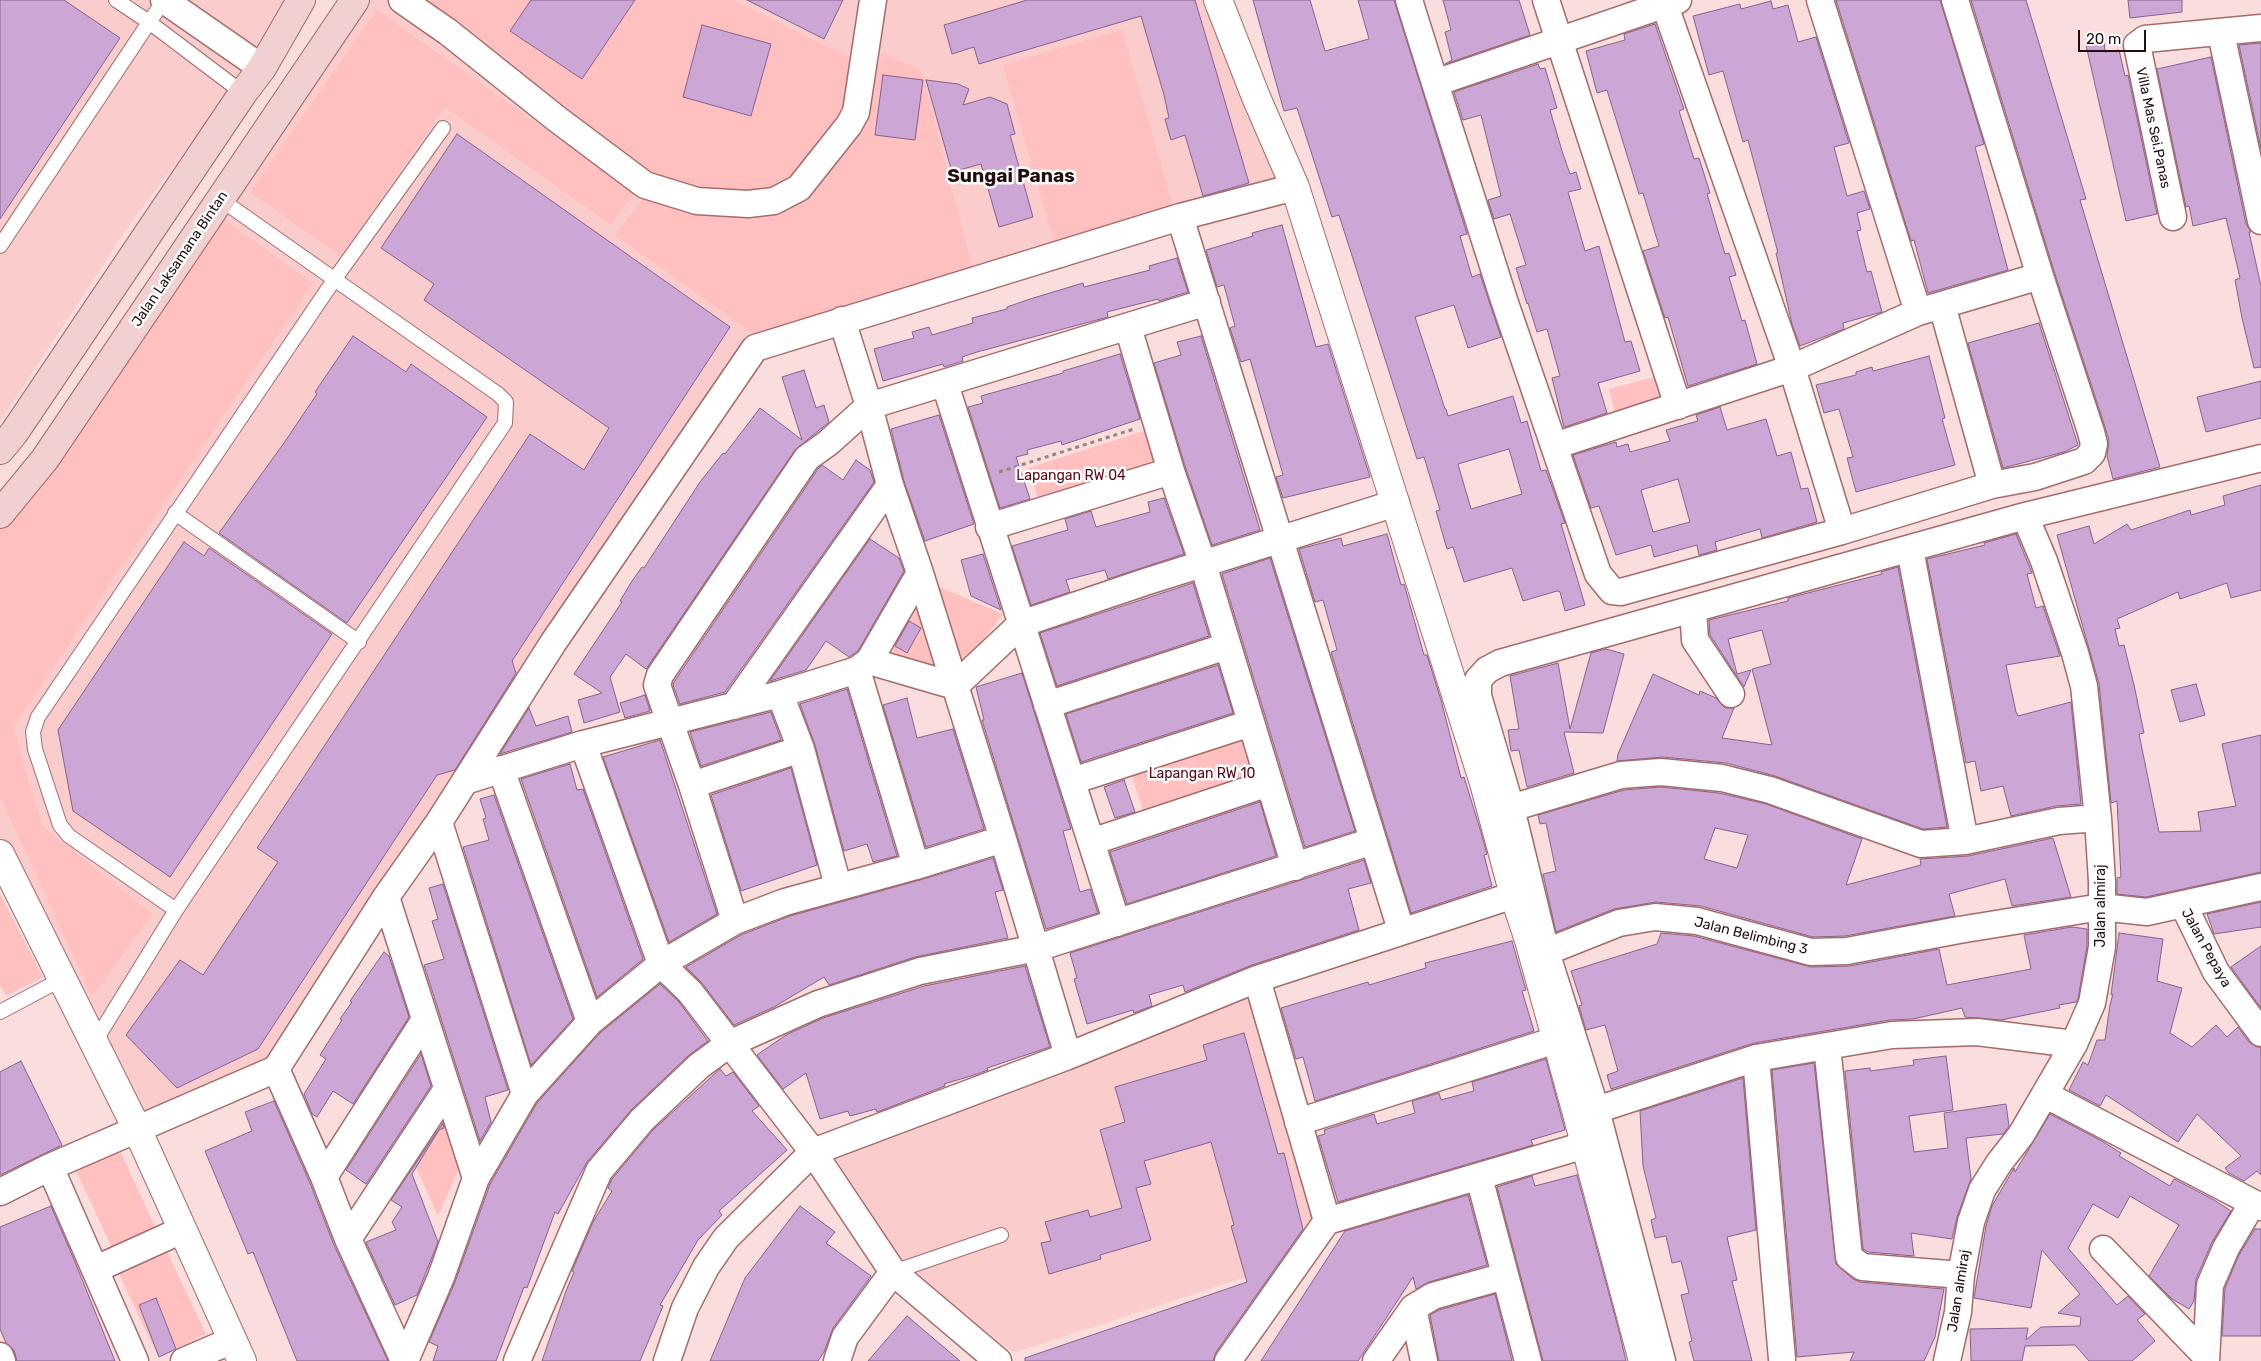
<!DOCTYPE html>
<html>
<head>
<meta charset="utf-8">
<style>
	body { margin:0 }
	#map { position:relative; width:2261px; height:1361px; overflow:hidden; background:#fadedd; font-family:Rubik,sans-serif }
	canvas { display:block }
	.scale { position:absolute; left:2078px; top:30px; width:68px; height:22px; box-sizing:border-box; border:2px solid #240d0e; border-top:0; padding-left:6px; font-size:15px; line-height:18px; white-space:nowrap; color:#240d0e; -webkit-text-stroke:4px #fff; paint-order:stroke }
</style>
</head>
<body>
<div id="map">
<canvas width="2261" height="1361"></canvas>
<div class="scale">20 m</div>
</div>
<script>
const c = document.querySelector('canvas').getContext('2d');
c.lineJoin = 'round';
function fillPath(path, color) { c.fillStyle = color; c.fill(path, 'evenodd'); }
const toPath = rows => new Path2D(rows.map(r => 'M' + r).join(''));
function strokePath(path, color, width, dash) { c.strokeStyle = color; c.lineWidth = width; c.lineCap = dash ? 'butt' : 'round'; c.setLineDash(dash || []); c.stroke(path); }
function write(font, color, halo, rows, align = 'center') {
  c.font = font + ' Rubik,sans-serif'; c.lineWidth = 5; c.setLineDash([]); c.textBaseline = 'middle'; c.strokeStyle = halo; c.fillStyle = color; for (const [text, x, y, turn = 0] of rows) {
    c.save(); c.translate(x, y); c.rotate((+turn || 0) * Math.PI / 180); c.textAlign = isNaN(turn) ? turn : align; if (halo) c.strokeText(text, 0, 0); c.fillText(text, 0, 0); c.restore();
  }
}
const built = toPath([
	[0,0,294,0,254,61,132,221,0,422],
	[355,0,1218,0,1295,187,760,346,276,1069,137,1129,0,854,0,514],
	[1247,993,1317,1233,1298,1260,1014,1353,910,1273,823,1139]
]);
const green = toPath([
	[416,0,733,0,861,63,848,115,785,187,746,196,698,194,648,178],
	[377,10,634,192,611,225,445,107,341,256,250,192],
	[1122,30,1176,217,1057,252,1003,65],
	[883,52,922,72,972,267,754,334,615,235,646,195,745,214,861,127],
	[221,218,313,283,13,727,42,826,152,914,92,996,0,796,0,523],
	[1654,377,1663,408,1617,421,1609,389],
	[1153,428,1166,468,1041,508,1028,468],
	[933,584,1003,614,960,670],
	[917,591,943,672,883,651],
	[1244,731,1262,785,1147,822,1129,767],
	[0,894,43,977,6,996,0,985],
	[442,1100,462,1162,438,1216,410,1154],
	[117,1144,156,1229,113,1250,73,1164],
	[167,1251,206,1334,158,1357,119,1274]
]);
const building = toPath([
	[0,0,64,0,120,38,0,219,0,0],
	[531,0,635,0,582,79,510,31,531,0],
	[747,0,843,0,824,39,747,0],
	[1027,0,1195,0,1249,183,1203,196,1185,135,1171,140,1165,119,1169,118,1164,95,1141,16,979,64,974,47,952,54,944,25,1027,0],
	[1253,0,1310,0,1325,51,1369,39,1358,0,1394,0,1467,234,1460,236,1472,277,1480,274,1501,337,1468,348,1454,305,1415,317,1445,409,1446,409,1448,416,1513,396,1521,423,1527,421,1541,471,1546,470,1565,523,1561,524,1585,605,1565,611,1560,592,1557,591,1523,601,1512,568,1464,582,1453,547,1447,549,1436,511,1440,510,1424,457,1417,459,1339,215,1332,217,1297,108,1284,111,1253,0],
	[1509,449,1522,494,1471,509,1458,464,1509,449],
	[1443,0,1519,0,1530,35,1445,64,1452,60,1445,32,1451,30,1443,0],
	[1836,0,1940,0,1984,144,1975,147,2008,270,1928,293,1914,240,1911,241,1836,0],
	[1971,0,2026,0,2086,199,2080,200,2160,467,2113,479,2107,456,2109,441,2105,427,2054,271,1971,0],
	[2128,0,2182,0,2182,12,2130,18,2128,0],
	[1771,1,1773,9,1788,5,1798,42,1816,37,1849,143,1834,147,1847,196,1864,191,1870,209,1857,213,1861,230,1857,231,1867,272,1871,271,1882,312,1843,323,1844,329,1800,346,1792,324,1776,253,1778,253,1748,140,1743,142,1723,71,1709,75,1693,16,1740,4,1741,9,1771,1],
	[1655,24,1684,109,1679,111,1694,159,1699,158,1710,193,1707,194,1725,254,1729,253,1736,275,1729,277,1742,321,1745,320,1757,364,1688,386,1668,317,1665,318,1643,251,1659,246,1643,193,1639,194,1607,90,1597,93,1586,51,1625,40,1624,34,1655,24],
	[702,25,771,44,751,116,683,97,702,25],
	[2104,41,2105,52,2119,50,2125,76,2128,75,2157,214,2126,221,2086,45,2104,41],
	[2261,43,2261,149,2239,45,2261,43],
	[2211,57,2246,224,2251,232,2249,232,2261,286,2261,367,2254,368,2242,318,2235,280,2240,278,2226,218,2193,226,2189,206,2186,207,2157,69,2211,57],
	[1538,64,1540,69,1545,68,1557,108,1550,110,1562,151,1570,174,1576,172,1581,189,1568,192,1585,251,1599,246,1625,342,1631,341,1640,371,1598,383,1607,413,1564,427,1552,378,1560,376,1547,329,1537,332,1528,303,1527,304,1516,268,1526,265,1510,214,1494,219,1488,200,1501,196,1481,115,1463,120,1454,92,1538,64],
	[883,75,923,80,915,140,875,135,883,75],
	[926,80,958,84,969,89,963,105,990,97,1007,104,1015,134,1010,135,1033,217,999,227,981,164,952,172,926,80],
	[457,134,730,327,512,661,516,673,455,770,437,775,258,1049,177,1088,126,1035,180,960,203,975,278,862,257,848,530,434,584,470,609,428,424,300,434,284,381,248,457,134],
	[1282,225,1316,347,1328,344,1370,477,1283,498,1276,477,1283,475,1250,359,1241,362,1230,328,1235,326,1224,285,1217,287,1206,250,1253,236,1252,233,1282,225],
	[1177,258,1188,292,1159,301,1158,299,1107,312,1108,317,977,352,962,357,963,361,944,367,943,364,883,381,874,349,914,338,912,332,929,327,932,335,973,323,972,318,1007,309,1007,307,1030,299,1083,283,1084,287,1150,270,1149,266,1177,258],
	[2039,323,2078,445,2064,452,2003,468,1968,343,2039,323],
	[353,336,406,372,411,364,487,417,347,623,219,533,284,443,317,394,315,392,353,336],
	[1201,336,1260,530,1212,545,1185,466,1154,363,1181,355,1177,342,1201,336],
	[1120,354,1140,419,1062,445,1061,441,1027,450,1028,454,1016,457,1030,499,1000,508,968,407,983,403,981,396,1063,373,1063,371,1120,354],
	[1929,356,1945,418,1942,419,1955,465,1856,492,1847,458,1853,457,1839,409,1824,413,1816,385,1856,375,1856,372,1872,367,1873,371,1929,356],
	[804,370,816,408,824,405,829,422,795,450,646,669,626,654,610,677,620,712,584,723,578,700,602,693,574,674,622,602,620,601,632,581,642,567,644,568,700,482,723,453,725,454,760,408,802,440,782,377,804,370],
	[2261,381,2261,418,2206,432,2197,397,2261,381],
	[1720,407,1727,430,1766,419,1777,456,1791,452,1801,489,1808,488,1817,522,1762,538,1760,529,1715,542,1717,550,1699,555,1697,545,1654,557,1651,545,1616,555,1599,506,1591,508,1573,455,1616,442,1617,447,1628,444,1630,452,1670,441,1666,430,1698,421,1696,415,1720,407],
	[1678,479,1690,522,1653,532,1641,490,1678,479],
	[939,415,974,524,925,541,904,481,891,429,939,415],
	[856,460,870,470,874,482,725,692,680,704,673,685,674,682,818,469,822,465,843,480,856,460],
	[2261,485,2261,590,2231,598,2227,583,2180,599,2178,592,2117,619,2120,628,2115,629,2119,646,2124,645,2134,685,2144,733,2139,734,2159,832,2201,831,2198,812,2236,806,2222,744,2261,735,2261,872,2146,897,2117,894,2117,878,2121,877,2117,801,2111,803,2099,684,2057,535,2089,526,2094,544,2127,524,2131,530,2190,510,2191,515,2225,505,2223,496,2261,485],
	[1164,498,1184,554,1108,579,1105,570,1066,580,1070,592,1031,605,1012,546,1068,530,1065,519,1091,511,1096,527,1150,512,1148,502,1164,498],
	[1387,534,1401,585,1404,584,1424,655,1427,655,1441,700,1461,778,1464,777,1480,829,1487,854,1484,855,1492,886,1411,913,1331,652,1337,650,1323,600,1315,602,1299,549,1341,538,1343,546,1387,534],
	[2016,534,2032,573,2027,574,2036,608,2043,606,2060,656,2006,665,2016,712,2018,716,2071,702,2081,804,2056,806,2011,816,2003,786,1981,791,1975,761,1966,763,1927,559,1985,545,1984,543,2016,534],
	[870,539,899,558,904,571,858,651,849,657,826,641,806,670,770,681,870,539],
	[184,542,204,556,209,548,332,634,170,877,73,811,58,730,184,542],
	[983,554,1001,610,971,596,961,560,983,554],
	[1270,558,1355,831,1305,847,1222,574,1270,558],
	[1898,567,1947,827,1923,829,1775,776,1726,763,1662,757,1617,761,1618,754,1653,674,1699,695,1700,691,1716,698,1725,708,1734,708,1722,738,1772,745,1752,669,1771,664,1762,630,1728,639,1737,674,1751,670,1744,687,1710,635,1709,620,1788,601,1788,598,1882,574,1881,572,1898,567],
	[1193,583,1209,636,1057,686,1040,633,1193,583],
	[909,621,921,628,907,653,895,646,909,621],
	[1606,649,1624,654,1603,733,1564,732,1574,773,1527,787,1519,750,1511,751,1508,730,1519,729,1510,676,1558,663,1570,729,1591,653,1606,649],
	[1218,665,1233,713,1081,762,1066,714,1218,665],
	[1022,673,1071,829,1063,831,1080,892,1090,889,1098,913,1046,929,982,720,984,720,976,687,1022,673],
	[2196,684,2205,715,2180,722,2171,690,2196,684],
	[847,689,897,856,873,862,867,844,844,851,815,745,800,704,847,689],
	[645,695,650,711,625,718,620,703,645,695],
	[907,698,917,738,953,729,984,829,926,847,883,705,907,698],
	[529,708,536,726,568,716,572,732,500,754,529,708],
	[771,712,781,740,701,766,690,732,771,712],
	[660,740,717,914,669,942,603,757,660,740],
	[570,764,577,790,583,789,643,959,597,997,521,779,570,764],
	[791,768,817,865,741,891,711,795,791,768],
	[1124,780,1135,812,1115,818,1104,787,1124,780],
	[1661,787,1719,793,1766,804,1862,839,1846,885,1921,865,1920,859,1968,856,2053,838,2071,897,2012,906,2005,879,1949,894,1955,916,1845,936,1813,937,1701,906,1656,902,1614,909,1556,932,1543,874,1556,871,1546,823,1540,824,1538,815,1624,790,1661,787],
	[1715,828,1748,835,1737,868,1704,859,1715,828],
	[494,795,573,1019,531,1065,463,847,489,840,483,819,486,818,480,799,494,795],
	[1260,802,1276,856,1127,904,1110,852,1260,802],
	[993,858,1003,890,995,892,1008,938,915,957,829,985,824,977,774,1007,734,1025,702,983,686,967,741,935,790,916,920,880,993,858],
	[1364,860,1371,883,1348,889,1359,930,1252,965,1185,992,1183,985,1149,995,1152,1006,1134,1013,1133,1010,1087,1024,1074,979,1077,978,1070,953,1364,860],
	[443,884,508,1090,485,1097,491,1122,480,1141,424,965,444,959,432,921,438,919,429,888,443,884],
	[2261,902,2261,927,2214,934,2207,914,2261,902],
	[2072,927,2087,929,2087,946,2078,999,2076,1002,2059,1005,2060,1008,2001,1020,1965,1017,1962,1008,1913,1019,1890,1020,1754,1043,1611,1089,1607,1075,1618,1071,1605,1025,1586,1030,1579,1006,1582,1005,1571,971,1657,944,1661,933,1694,936,1811,967,1850,966,1939,949,1947,985,2031,969,2024,935,2072,927],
	[2119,933,2163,939,2157,981,2182,988,2170,1033,2192,1047,2216,1025,2227,1037,2238,1027,2249,1042,2255,1046,2261,1048,2261,1175,2257,1171,2244,1181,2229,1173,2225,1168,2241,1156,2197,1114,2178,1142,2106,1095,2100,1106,2069,1090,2083,1062,2088,1065,2097,1040,2105,1040,2110,1005,2113,994,2111,995,2119,933],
	[1512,941,1526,990,1522,991,1534,1031,1315,1101,1303,1057,1296,1059,1281,1008,1368,982,1369,985,1426,968,1425,963,1512,941],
	[2261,946,2261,1008,2231,967,2261,946],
	[384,952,389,956,409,1017,353,1104,333,1091,317,1117,312,1114,304,1094,326,1059,320,1055,342,1020,340,1019,352,1002,350,1001,384,952],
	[1025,966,1050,1047,987,1068,988,1070,974,1075,944,1084,945,1086,877,1112,876,1109,850,1116,848,1111,820,1119,806,1073,783,1089,757,1055,786,1035,823,1018,924,986,1025,966],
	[660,984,679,1002,708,1041,689,1055,632,1109,587,1162,558,1214,555,1212,527,1288,524,1287,496,1361,433,1361,438,1346,429,1342,455,1282,490,1184,537,1103,600,1033,660,984],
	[1244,1033,1278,1154,1284,1153,1303,1229,1216,1352,1213,1361,1025,1361,1025,1358,1247,1282,1231,1226,1234,1225,1211,1142,1144,1161,1151,1184,1136,1188,1151,1240,1100,1255,1101,1259,1049,1274,1041,1243,1051,1241,1045,1222,1088,1210,1090,1217,1122,1208,1100,1130,1125,1122,1115,1087,1207,1060,1203,1045,1244,1033],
	[421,1054,431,1086,366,1184,346,1170,421,1054],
	[1946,1056,1953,1110,1909,1116,1914,1152,1948,1148,1944,1113,2006,1104,2009,1126,2003,1134,1966,1138,1971,1179,1957,1217,1952,1239,1911,1233,1914,1256,1868,1252,1863,1249,1845,1071,1870,1068,1870,1071,1914,1065,1913,1060,1946,1056],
	[1546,1059,1565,1130,1531,1140,1533,1145,1338,1202,1318,1136,1325,1134,1324,1130,1374,1114,1377,1124,1415,1113,1412,1101,1439,1093,1441,1100,1474,1091,1472,1082,1546,1059],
	[21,1061,62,1145,0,1175,0,1072,21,1061],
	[1814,1063,1836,1264,1853,1279,1860,1282,1944,1289,1935,1337,1924,1361,1850,1361,1854,1352,1797,1357,1772,1070,1814,1063],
	[720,1069,726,1076,733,1072,759,1106,752,1111,787,1150,719,1211,722,1215,698,1240,660,1305,663,1306,640,1361,542,1361,566,1291,574,1272,572,1271,593,1222,612,1191,608,1188,612,1179,653,1130,720,1069],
	[1743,1078,1756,1230,1727,1237,1737,1280,1732,1281,1752,1361,1694,1361,1689,1342,1692,1341,1681,1295,1689,1293,1681,1261,1672,1263,1666,1236,1655,1238,1651,1220,1656,1218,1643,1166,1640,1111,1743,1078],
	[274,1101,310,1183,334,1245,388,1361,297,1361,253,1252,248,1254,205,1151,252,1131,245,1112,274,1101],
	[2050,1114,2100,1140,2121,1153,2119,1156,2170,1186,2174,1179,2214,1200,2231,1211,2212,1242,2196,1279,2194,1301,2189,1309,2172,1299,2149,1276,2179,1225,2130,1196,2118,1218,2093,1204,2068,1248,2117,1305,2128,1296,2145,1314,2137,1320,2155,1341,2132,1361,2089,1361,2075,1345,2025,1346,2022,1361,1971,1361,1970,1329,2028,1328,2026,1340,2041,1327,2080,1326,2081,1317,2058,1313,2080,1294,2042,1250,2031,1308,1974,1298,1986,1226,1992,1206,2014,1168,2015,1172,2050,1114],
	[443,1123,444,1128,439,1130,412,1174,438,1242,417,1295,395,1305,366,1242,396,1230,392,1222,402,1207,391,1200,443,1123],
	[1577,1175,1619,1331,1626,1361,1543,1361,1497,1187,1532,1176,1535,1186,1577,1175],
	[1468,1195,1487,1265,1429,1282,1416,1289,1413,1277,1358,1361,1261,1361,1345,1231,1468,1195],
	[51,1206,75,1262,115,1361,17,1361,14,1350,6,1343,0,1329,0,1227,51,1206],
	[800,1206,835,1232,826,1243,871,1276,833,1328,824,1352,818,1361,710,1361,745,1278,800,1206],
	[2255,1229,2261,1229,2261,1336,2222,1336,2225,1288,2239,1255,2255,1229],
	[1495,1294,1512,1361,1439,1361,1430,1315,1439,1310,1495,1294],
	[156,1298,176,1349,159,1357,139,1305,156,1298],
	[907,1316,960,1361,868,1361,907,1316]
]);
const path = toPath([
	[999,472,1134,429]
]);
const service = toPath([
	[116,0,149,22,243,93],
	[0,246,164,0],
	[175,513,359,642],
	[176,910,69,836,60,825,35,749,33,732,38,717,334,280,443,128],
	[0,1012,62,979],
	[94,1043,176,910,505,423,506,402,498,394,220,199],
	[893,1272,1001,1235]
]);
const minor = toPath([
	[164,0,262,68],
	[402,0,448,32,557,119,645,185,697,201,748,204,774,201,799,188,849,125,856,112,873,0],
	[1409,0,1435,83],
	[1546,0,1678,406],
	[1663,0,1792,368,1842,531],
	[1678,0,1435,83,1504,300,1598,574,1612,591,1621,592,1842,531,1992,485,2035,477,2084,461,2092,453,2094,444,2091,432,2040,276,1955,0],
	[1820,0,1918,312],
	[2221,33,2261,221],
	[1180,217,1401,930],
	[2173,217,2137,45,2145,39,2261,28],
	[1942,305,1992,485],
	[842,320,869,406,890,485,920,573,1003,839,1068,1056],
	[1128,327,1171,471,1203,564,1295,867],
	[945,384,1117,923],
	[1554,446,1792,368,1918,312,2040,276],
	[989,527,1171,471],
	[1910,549,1965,841],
	[1693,609,1695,640,1731,694],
	[869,661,920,573],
	[857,670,916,866],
	[780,694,801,749,838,886],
	[1047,705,1227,646],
	[734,706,890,485],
	[583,744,661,964,690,992,813,1152,893,1272,998,1361],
	[801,749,692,785,657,685,660,675,807,458,828,443,869,406,1207,302],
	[501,769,590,1022],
	[465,781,583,744,780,694,857,670,869,661,955,686,1021,624,1145,582,1396,503],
	[1072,781,1251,723],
	[692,785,735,921],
	[1499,797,1511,808,1621,775,1661,772,1722,778,1770,790,1921,844,1965,841,2059,821,2098,818],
	[439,822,525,1094],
	[1091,842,1269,783],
	[386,897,476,1178],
	[2183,904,2216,972,2261,1033],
	[1533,943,1546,952,1619,923,1655,917,1697,921,1811,952,1847,951,1959,930,2101,907,2147,912,2261,887],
	[1257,979,1327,1221],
	[1827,1046,1849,1257,1862,1267,1961,1275],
	[1756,1058,1782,1359],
	[276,1069,324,1177,348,1239,404,1361],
	[2046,1095,2261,1207],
	[1579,1110,1596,1110,1756,1058,1892,1035,1977,1032,2074,1044],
	[1298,1122,1556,1040],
	[50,1167,135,1361],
	[324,1177,424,1021],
	[1479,1177,1528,1361],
	[0,1192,50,1167,276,1069,386,897,439,822,553,643,755,348,1180,217,1295,187],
	[348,1239,447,1089],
	[2103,1249,2206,1356],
	[96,1269,182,1230],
	[1413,1308,1424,1361],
	[0,1356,2,1361],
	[184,1361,233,1340],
	[405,1361,441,1277,476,1178,525,1094,590,1022,661,964,735,921,785,902,916,866,1003,839],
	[517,1361,599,1171,642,1120,699,1066,729,1044,818,1004,920,971,1037,948,1373,841],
	[667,1361,685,1308,706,1267,726,1238,813,1152,1068,1056,1257,979,1514,895],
	[837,1361,845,1337,893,1272],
	[1228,1361,1327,1221,1585,1145],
	[1376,1361,1413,1308,1433,1296,1505,1276],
	[1662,1361,1596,1110,1546,952,1511,808,1478,696,1478,680,1487,670,1500,663,2025,516,2261,458],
	[1947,1361,1958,1312,1961,1275,1971,1222,1982,1190,1999,1163,2021,1135,2074,1044,2092,1003,2102,947,2102,882,2098,818,2084,686,2075,653,2044,561,2025,516],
	[2206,1361,2210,1285,2226,1248,2252,1204]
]);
const tertiary = toPath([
	[1218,0,1256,97,1295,187,1484,783,1514,895,1529,940,1576,1110,1643,1361],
	[0,854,137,1129,242,1361]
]);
const secondary = toPath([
	[0,450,14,433,243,93,262,68,301,0],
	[0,514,45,459,355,0]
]);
const streetNames = [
	["Villa Mas Sei.Panas",2153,128,78],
	["Jalan Laksamana Bintan",180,259,-56],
	["Jalan almiraj",2101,906,-90],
	["Jalan Belimbing 3",1751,936,14],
	["Jalan Pepaya",2206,948,61],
	["Jalan almiraj",1959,1291,-81]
];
const parkNames = [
	["Lapangan RW 04",1071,476],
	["Lapangan RW 10",1202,774]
];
const districtNames = [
	["Sungai Panas",1011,177]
];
fillPath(built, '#facccb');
fillPath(green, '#ffc0bf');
fillPath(building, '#cca6d5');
strokePath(building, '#85628e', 1);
strokePath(service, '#a66a6a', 16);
strokePath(minor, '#a66a6a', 29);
strokePath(tertiary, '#a66a6a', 30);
strokePath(secondary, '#a66a6a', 30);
strokePath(path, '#9c8282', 3, [4, 4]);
strokePath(service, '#fff', 14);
strokePath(minor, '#fff', 26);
strokePath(tertiary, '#fff', 28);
strokePath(secondary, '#f0d0d1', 28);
write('14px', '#240d0e', '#fff', streetNames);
write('14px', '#5c0615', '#fff', parkNames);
write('bold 19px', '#240d0e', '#fff', districtNames);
</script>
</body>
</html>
